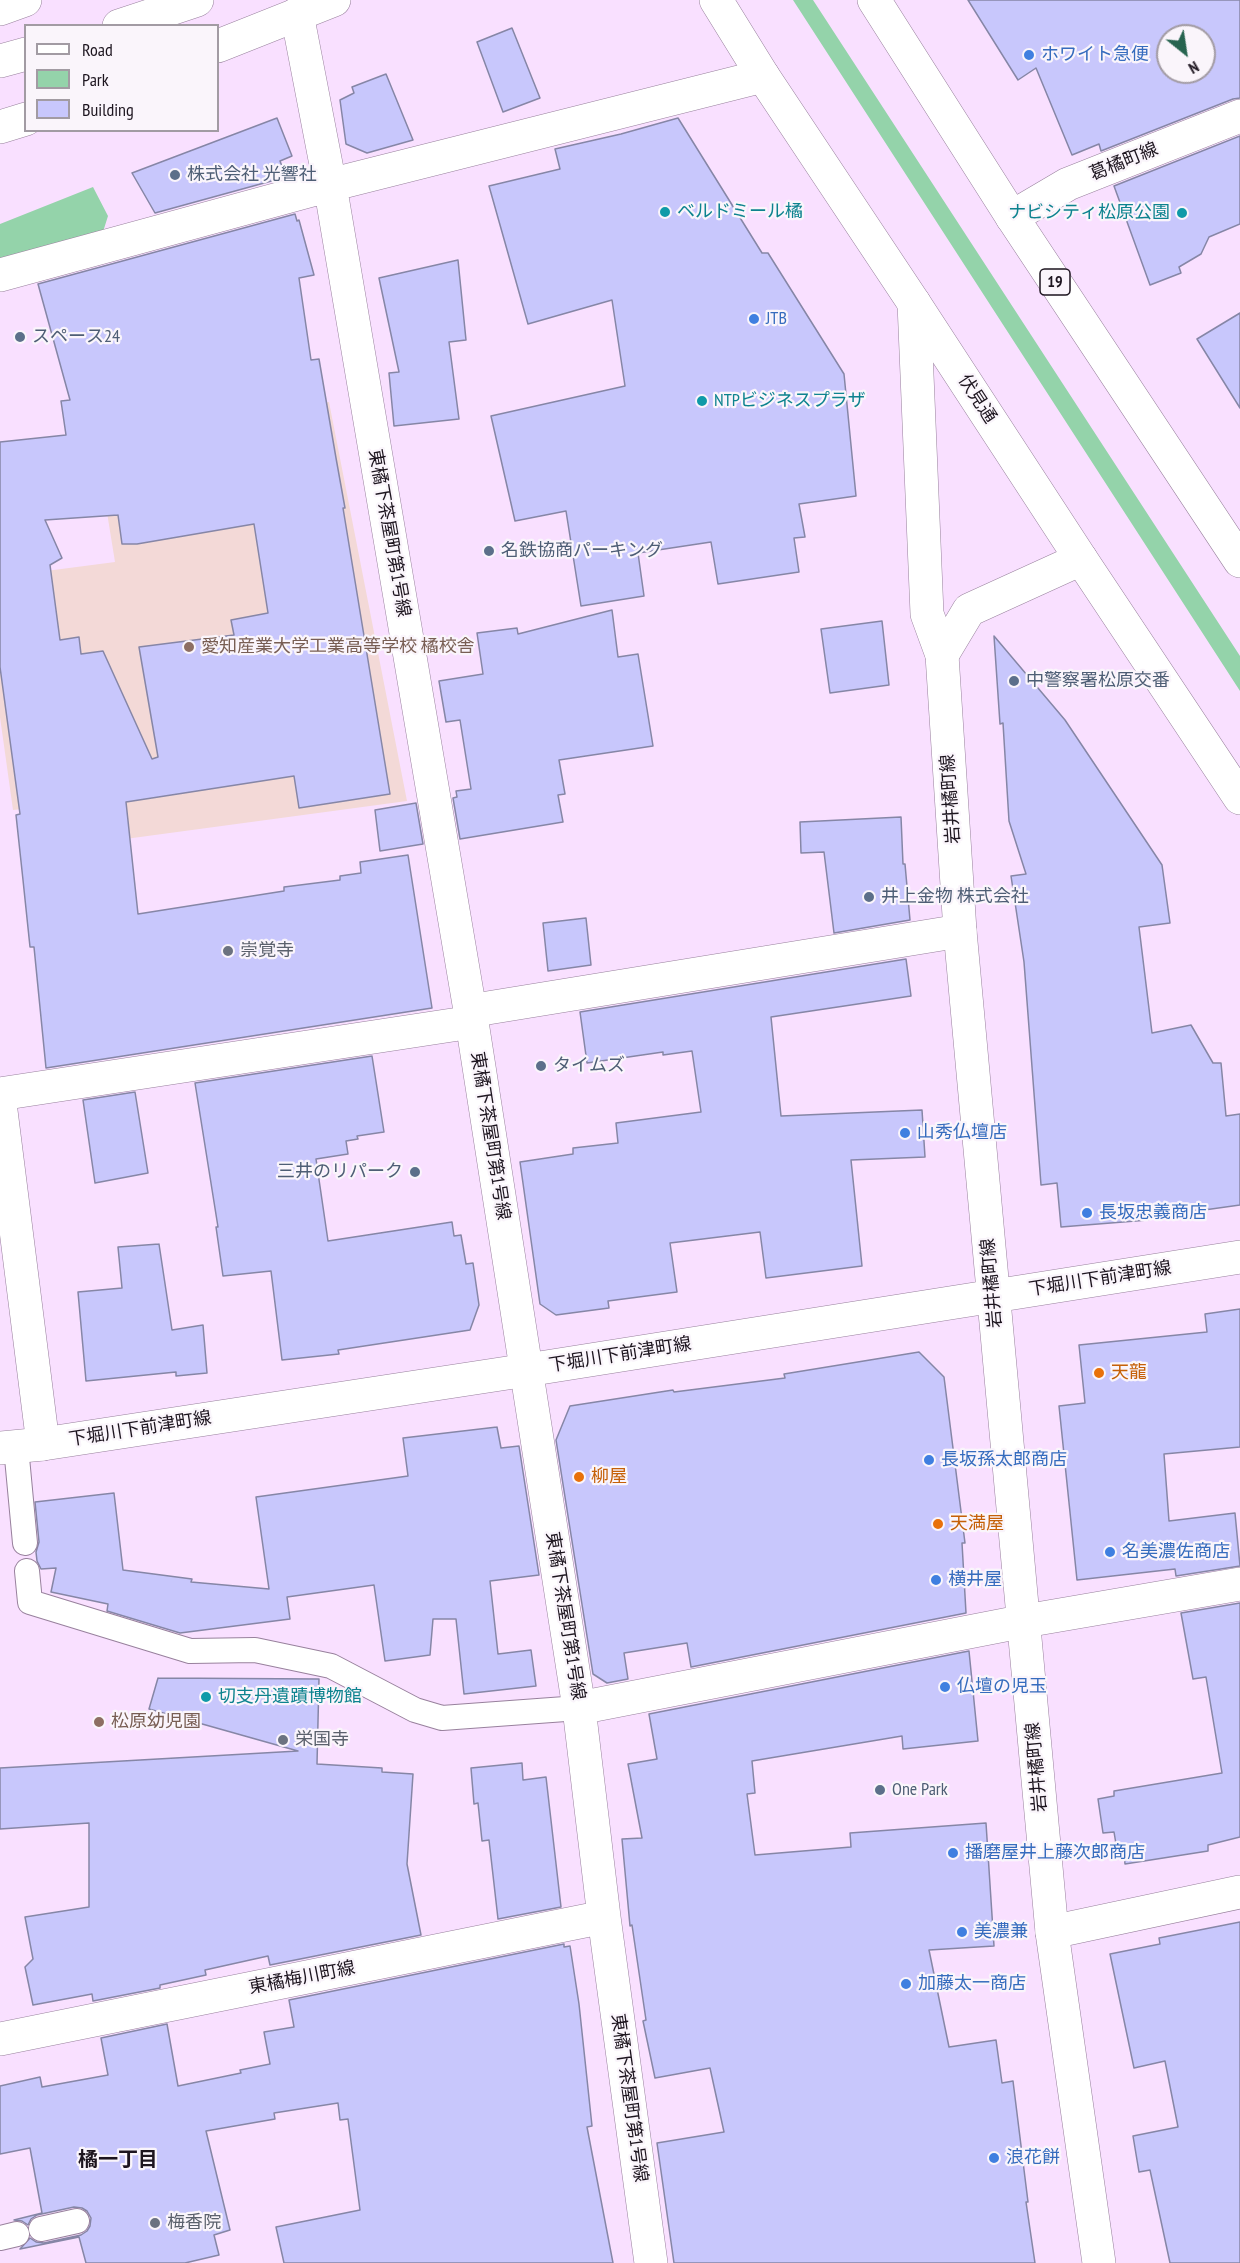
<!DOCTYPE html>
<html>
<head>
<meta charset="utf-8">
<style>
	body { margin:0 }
	#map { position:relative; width:1240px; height:2263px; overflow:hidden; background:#f9e0ff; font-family:"PT Sans Narrow",sans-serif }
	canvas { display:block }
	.legend { position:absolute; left:24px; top:24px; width:195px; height:108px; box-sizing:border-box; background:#faf5fb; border:2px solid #a29ba3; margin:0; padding:8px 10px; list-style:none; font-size:18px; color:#1d151f }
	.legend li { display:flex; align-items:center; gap:12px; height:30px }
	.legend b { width:30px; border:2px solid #a29ba3 }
	.north { position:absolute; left:1156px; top:24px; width:60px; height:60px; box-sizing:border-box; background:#faf5fb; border:2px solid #a29ba3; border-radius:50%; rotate:150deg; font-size:16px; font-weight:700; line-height:24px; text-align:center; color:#1d151f }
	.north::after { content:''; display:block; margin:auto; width:21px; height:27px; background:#276450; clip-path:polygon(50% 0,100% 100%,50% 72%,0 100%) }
</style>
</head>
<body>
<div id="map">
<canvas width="1240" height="2263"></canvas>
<ul class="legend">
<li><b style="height:8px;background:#fff"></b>Road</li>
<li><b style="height:16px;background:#94d3aa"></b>Park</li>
<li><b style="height:16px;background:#c8c7fc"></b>Building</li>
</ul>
<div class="north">N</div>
</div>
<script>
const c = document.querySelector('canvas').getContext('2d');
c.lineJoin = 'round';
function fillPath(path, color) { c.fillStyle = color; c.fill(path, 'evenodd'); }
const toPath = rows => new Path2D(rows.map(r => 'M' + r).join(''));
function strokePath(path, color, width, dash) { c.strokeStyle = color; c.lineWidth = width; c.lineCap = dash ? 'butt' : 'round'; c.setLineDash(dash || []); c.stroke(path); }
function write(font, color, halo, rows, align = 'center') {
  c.font = font + ' "PT Sans Narrow","Noto Sans JP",sans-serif'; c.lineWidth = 4.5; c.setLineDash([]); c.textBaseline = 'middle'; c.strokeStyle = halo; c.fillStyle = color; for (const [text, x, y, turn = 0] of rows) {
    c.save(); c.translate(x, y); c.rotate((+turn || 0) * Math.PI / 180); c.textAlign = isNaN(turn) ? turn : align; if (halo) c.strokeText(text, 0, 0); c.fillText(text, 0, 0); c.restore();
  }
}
const education = toPath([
	[329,402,407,801,103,842,95,801,13,810,0,717,0,577,115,562,104,494,235,416]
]);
const green = toPath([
	[793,0,813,0,1240,656,1240,691],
	[93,187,108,216,102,235,0,263,0,224]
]);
const building = toPath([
	[968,0,1240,0,1240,98,1233,99,1101,151,1099,144,1072,155,1036,68,1018,80,968,0],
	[1168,36,1204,36,1204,72,1168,72,1168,36],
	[512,28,540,98,503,112,477,42,512,28],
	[386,74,413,140,367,153,346,144,340,100,354,93,352,87,386,74],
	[277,118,292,156,280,161,286,177,155,213,132,173,277,118],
	[678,118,762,253,768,253,844,374,856,496,799,504,805,537,794,538,799,572,718,584,711,542,638,553,644,596,581,606,566,511,515,521,491,416,625,386,612,300,528,324,489,186,560,169,555,149,621,134,678,118],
	[1240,136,1240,224,1209,237,1201,254,1179,267,1181,273,1150,285,1114,186,1240,136],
	[295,214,297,221,299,220,314,275,299,278,311,360,319,359,336,458,345,508,343,508,390,794,299,808,294,776,126,802,138,914,284,891,284,887,340,880,340,876,361,873,360,862,408,855,432,1008,46,1068,34,947,30,947,23,880,16,815,20,814,0,667,0,442,66,435,61,401,70,400,38,284,295,214],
	[118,515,122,544,137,544,254,524,268,613,231,620,234,635,139,647,158,757,152,759,103,651,81,654,79,637,60,640,50,565,62,558,45,520,118,515],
	[458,260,466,340,449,342,459,419,394,426,389,373,399,372,379,278,458,260],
	[1240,313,1240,408,1197,339,1240,313],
	[612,610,618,657,638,654,653,746,559,760,565,794,558,795,563,822,460,839,453,798,457,797,456,791,471,789,460,720,446,722,439,681,483,674,477,633,517,628,518,634,612,610],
	[882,621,889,685,830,693,821,629,882,621],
	[994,636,1065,720,1162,865,1170,923,1139,927,1152,1033,1191,1025,1213,1063,1221,1063,1226,1116,1240,1114,1240,1205,1147,1218,1148,1220,1061,1227,1057,1183,1041,1185,1024,962,1011,876,1026,874,1009,821,1003,723,1000,724,994,636],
	[416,803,423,844,380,851,375,810,416,803],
	[901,817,903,864,905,864,910,920,834,933,824,852,801,853,800,822,901,817],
	[586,918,591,965,548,971,543,923,586,918],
	[906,959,911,996,771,1017,781,1116,922,1110,925,1157,851,1160,862,1266,766,1278,760,1232,670,1243,677,1292,608,1301,609,1308,556,1315,540,1304,520,1162,573,1154,573,1148,618,1143,616,1123,701,1112,692,1051,663,1055,663,1052,587,1063,580,1012,906,959],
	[372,1056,384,1132,357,1136,358,1139,346,1141,348,1154,316,1159,328,1241,452,1222,454,1236,461,1235,466,1264,473,1263,479,1305,470,1330,338,1350,339,1354,282,1360,271,1271,223,1276,216,1227,218,1227,195,1083,372,1056],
	[135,1092,148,1173,95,1183,83,1100,135,1092],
	[159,1244,172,1330,203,1325,207,1373,176,1376,176,1372,86,1381,78,1292,122,1288,118,1247,159,1244],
	[1240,1309,1240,1447,1164,1454,1169,1521,1235,1513,1240,1566,1176,1576,1175,1569,1077,1580,1059,1406,1085,1403,1079,1345,1207,1332,1205,1314,1240,1309],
	[919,1352,944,1377,965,1543,962,1543,966,1613,691,1667,687,1643,624,1653,628,1679,607,1683,593,1674,556,1440,570,1406,673,1390,674,1392,785,1378,784,1374,919,1352],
	[497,1427,501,1448,519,1446,539,1575,490,1581,498,1654,531,1650,536,1686,464,1694,456,1619,433,1619,430,1655,385,1661,374,1585,287,1597,290,1619,180,1633,107,1611,108,1604,51,1592,56,1568,41,1569,37,1561,36,1552,39,1542,35,1502,114,1493,123,1570,192,1579,191,1582,269,1589,256,1497,408,1476,403,1438,497,1427],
	[1240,1603,1240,1837,1208,1845,1208,1851,1125,1864,1124,1855,1118,1856,1114,1832,1103,1833,1098,1799,1114,1796,1114,1791,1222,1773,1206,1677,1193,1679,1181,1613,1240,1603],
	[969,1651,978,1741,903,1749,902,1736,752,1761,755,1793,747,1794,755,1855,851,1847,850,1833,986,1823,994,1946,929,1950,949,2047,996,2040,1002,2083,1013,2081,1028,2202,1026,2202,1035,2263,674,2263,657,2143,724,2132,710,2068,655,2078,643,2021,646,2020,632,1925,630,1926,622,1839,642,1838,628,1764,657,1759,649,1714,969,1651],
	[158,1678,319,1679,317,1764,382,1768,382,1772,413,1774,407,1864,421,1935,270,1965,268,1956,205,1970,206,1975,160,1985,160,1988,93,2001,92,1994,33,2005,25,1967,33,1959,25,1917,89,1907,89,1823,0,1829,0,1768,298,1751,149,1709,158,1678],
	[522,1763,523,1780,546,1777,561,1907,498,1919,489,1840,482,1841,478,1803,474,1804,471,1768,522,1763],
	[1240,1922,1240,2263,1170,2263,1150,2170,1139,2172,1133,2136,1178,2127,1165,2061,1134,2068,1110,1954,1160,1944,1159,1938,1240,1922],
	[564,1944,564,1947,570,1946,579,2004,592,2126,587,2127,613,2263,284,2263,276,2227,360,2210,348,2119,340,2120,338,2103,274,2113,275,2119,206,2131,230,2230,214,2235,219,2255,185,2263,86,2263,79,2237,20,2249,30,2238,36,2242,44,2243,81,2235,87,2231,90,2226,91,2218,87,2211,82,2208,74,2207,37,2215,31,2219,28,2225,22,2221,14,2220,42,2213,30,2148,0,2154,0,2086,40,2077,42,2087,108,2075,101,2038,167,2024,178,2086,241,2073,240,2070,270,2064,264,2032,294,2027,289,2000,564,1944]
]);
const service = toPath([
	[16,1447,25,1543],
	[27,1571,30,1602,190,1651,255,1650,331,1666,415,1710,442,1718,579,1708],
	[41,2229,77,2221],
	[0,2238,17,2234]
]);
const minor = toPath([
	[297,14,330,185,472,1022,579,1708,604,1917,651,2263],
	[1012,217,1068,184,1240,116],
	[0,275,330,185,763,76],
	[942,655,969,610,1081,559],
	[469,1011,960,931],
	[0,1094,472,1022],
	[0,1103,43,1444],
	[579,1708,1025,1621,1240,1584],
	[1052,1932,1240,1892],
	[0,2039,604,1917]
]);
const tertiary = toPath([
	[914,303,927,614,942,655,960,931,1052,1932,1099,2263],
	[0,1448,43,1444,527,1370,1240,1257]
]);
const primary = toPath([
	[0,9,25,0],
	[218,46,334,0],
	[0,127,26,119]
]);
const trunk = toPath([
	[716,0,763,76,914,303,1081,559,1240,798],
	[874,0,1012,217,1240,561]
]);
const motorway = toPath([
	[119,26,197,0],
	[0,61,26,54]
]);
const markers = [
	[1029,55,6,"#3f7fe0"],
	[175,175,6,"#5c6f8a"],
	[665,212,6,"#0f9aa8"],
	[1182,213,6,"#0f9aa8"],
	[754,319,6,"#3f7fe0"],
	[20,337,6,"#5c6f8a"],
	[702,401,6,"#0f9aa8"],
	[489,551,6,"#5c6f8a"],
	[189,647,6,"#8d6e63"],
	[1014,681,6,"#5c6f8a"],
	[869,897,6,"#5c6f8a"],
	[228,951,6,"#6b7280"],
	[541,1066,6,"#5c6f8a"],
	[905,1133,6,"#3f7fe0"],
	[415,1172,6,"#5c6f8a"],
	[1087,1213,6,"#3f7fe0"],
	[1099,1373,6,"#e8710a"],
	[929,1460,6,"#3f7fe0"],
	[579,1477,6,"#e8710a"],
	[938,1524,6,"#e8710a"],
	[1110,1552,6,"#3f7fe0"],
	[936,1580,6,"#3f7fe0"],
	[945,1687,6,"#3f7fe0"],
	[206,1697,6,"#0f9aa8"],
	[99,1722,6,"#8d6e63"],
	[283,1740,6,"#6b7280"],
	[880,1790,6,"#5c6f8a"],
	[953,1853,6,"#3f7fe0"],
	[962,1932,6,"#3f7fe0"],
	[906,1984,6,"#3f7fe0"],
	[994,2158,6,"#3f7fe0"],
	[155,2223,6,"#6b7280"]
];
const shields = [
	[1055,282,30]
];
const shieldNames = [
	["19",1055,282]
];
const shopNames = [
	["ホワイト急便",1041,55],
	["JTB",766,319],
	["山秀仏壇店",917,1133],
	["長坂忠義商店",1099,1213],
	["長坂孫太郎商店",941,1460],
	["名美濃佐商店",1122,1552],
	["横井屋",948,1580],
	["仏壇の児玉",957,1687],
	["播磨屋井上藤次郎商店",965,1853],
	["美濃兼",974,1932],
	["加藤太一商店",918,1984],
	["浪花餅",1006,2158]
];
const streetNames = [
	["葛橘町線",1124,162,-22],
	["伏見通",977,399,57],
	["東橘下茶屋町第1号線",389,533,80],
	["岩井橘町線",951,799,-94],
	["東橘下茶屋町第1号線",490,1136,81],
	["下堀川下前津町線",1100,1279,-9],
	["岩井橘町線",992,1283,-95],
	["下堀川下前津町線",620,1355,-9],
	["下堀川下前津町線",140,1429,-9],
	["東橘下茶屋町第1号線",565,1616,81],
	["岩井橘町線",1037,1767,-95],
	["東橘梅川町線",302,1978,-11],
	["東橘下茶屋町第1号線",629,2098,82]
];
const serviceNames = [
	["株式会社 光響社",187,175],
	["スペース24",32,337],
	["名鉄協商パーキング",501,551],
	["中警察署松原交番",1026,681],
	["井上金物 株式会社",881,897],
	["タイムズ",553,1066],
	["三井のリパーク",403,1172,"right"],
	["One Park",892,1790]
];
const cultureNames = [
	["ベルドミール橘",677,212],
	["ナビシティ松原公園",1170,213,"right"],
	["NTPビジネスプラザ",714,401],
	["切支丹遺蹟博物館",218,1697]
];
const educationNames = [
	["愛知産業大学工業高等学校 橘校舎",201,647],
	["松原幼児園",111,1722]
];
const worshipNames = [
	["崇覚寺",240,951],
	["栄国寺",295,1740],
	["梅香院",167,2223]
];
const foodNames = [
	["天龍",1111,1373],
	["柳屋",591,1477],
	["天満屋",950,1524]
];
const neighbourhoodNames = [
	["橘一丁目",118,2160]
];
fillPath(education, '#f3d9d7');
fillPath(green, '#94d3aa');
fillPath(building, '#c8c7fc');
strokePath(building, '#8686a6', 1.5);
strokePath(service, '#98819d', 26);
strokePath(minor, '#98819d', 34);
strokePath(tertiary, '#98819d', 34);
strokePath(primary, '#98819d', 34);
strokePath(trunk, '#98819d', 34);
strokePath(motorway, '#98819d', 34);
strokePath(service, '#fff', 24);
strokePath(minor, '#fff', 33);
strokePath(tertiary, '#fff', 33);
strokePath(primary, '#fff', 33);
strokePath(trunk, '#fff', 33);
strokePath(motorway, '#fff', 33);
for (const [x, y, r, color] of markers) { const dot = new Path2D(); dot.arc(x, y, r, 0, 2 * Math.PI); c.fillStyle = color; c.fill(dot); strokePath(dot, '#faf5fb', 2); }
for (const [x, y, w] of shields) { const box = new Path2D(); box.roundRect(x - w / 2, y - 13, w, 26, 4.5); c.fillStyle = '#faf5fb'; c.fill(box); strokePath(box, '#1d151f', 1.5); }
write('bold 16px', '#1d151f', null, shieldNames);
write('18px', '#366cbe', '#faf5fb', shopNames, 'left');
write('18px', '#1d151f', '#faf5fb', streetNames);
write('18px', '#4e5e75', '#faf5fb', serviceNames, 'left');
write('18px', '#0d838f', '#faf5fb', cultureNames, 'left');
write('18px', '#785e54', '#faf5fb', educationNames, 'left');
write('18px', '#5b616d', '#faf5fb', worshipNames, 'left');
write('18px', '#c56008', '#faf5fb', foodNames, 'left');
write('bold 20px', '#1d151f', '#faf5fb', neighbourhoodNames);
</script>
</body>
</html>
